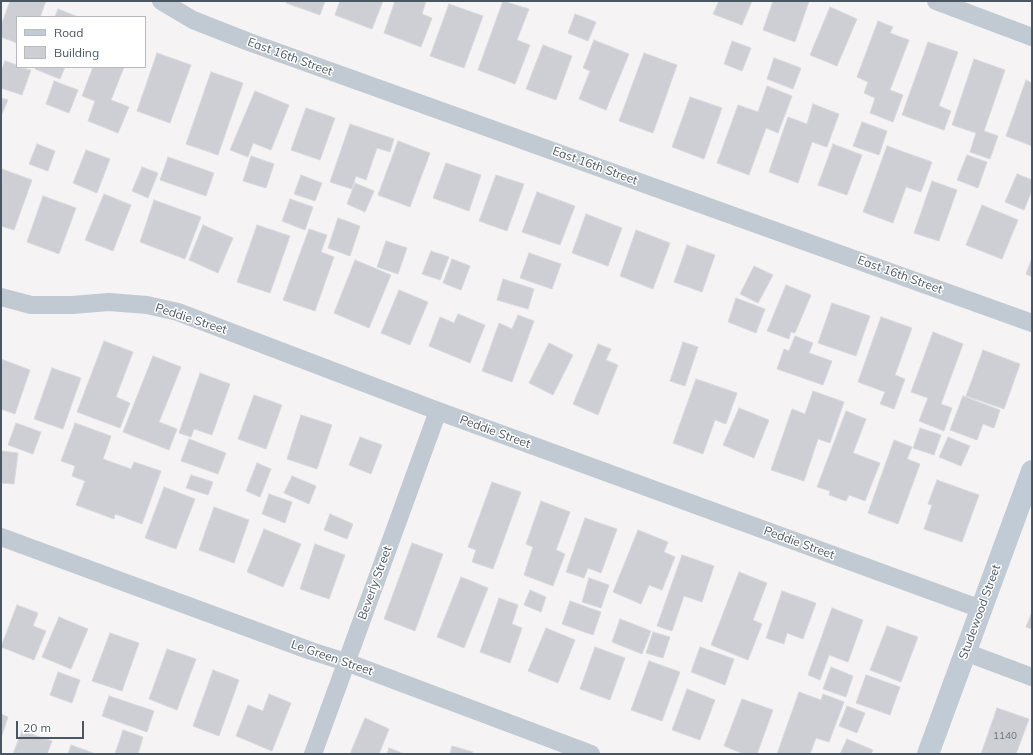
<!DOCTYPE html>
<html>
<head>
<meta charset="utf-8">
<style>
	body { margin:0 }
	#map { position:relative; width:1033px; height:755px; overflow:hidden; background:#f5f3f3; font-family:Mulish,sans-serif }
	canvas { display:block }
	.frame { position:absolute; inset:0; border:2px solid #4a5661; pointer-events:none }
	.legend { position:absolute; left:16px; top:16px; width:130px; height:52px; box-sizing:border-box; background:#fff; border:1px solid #b7bbc0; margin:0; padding:5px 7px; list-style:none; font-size:12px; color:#4a5661 }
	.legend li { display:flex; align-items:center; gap:8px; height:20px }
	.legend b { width:20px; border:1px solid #b7bbc0 }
	.scale { position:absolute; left:16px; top:721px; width:68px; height:18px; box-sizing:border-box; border:2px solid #4a5661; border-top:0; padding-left:5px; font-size:12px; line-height:14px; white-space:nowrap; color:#4a5661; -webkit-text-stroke:3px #fff; paint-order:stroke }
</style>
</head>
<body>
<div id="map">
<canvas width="1033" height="755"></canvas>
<div class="frame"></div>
<ul class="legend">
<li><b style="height:5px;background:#c1cbd6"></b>Road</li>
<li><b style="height:11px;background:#cdcfd5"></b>Building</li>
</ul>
<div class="scale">20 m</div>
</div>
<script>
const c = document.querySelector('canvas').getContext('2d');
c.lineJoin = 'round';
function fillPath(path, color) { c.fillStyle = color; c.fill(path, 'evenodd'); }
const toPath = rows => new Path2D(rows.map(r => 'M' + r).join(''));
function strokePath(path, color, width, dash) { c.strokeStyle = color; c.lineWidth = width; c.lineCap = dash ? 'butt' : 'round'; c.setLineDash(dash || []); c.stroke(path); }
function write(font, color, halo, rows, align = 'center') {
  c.font = font + ' Mulish,sans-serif'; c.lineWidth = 3; c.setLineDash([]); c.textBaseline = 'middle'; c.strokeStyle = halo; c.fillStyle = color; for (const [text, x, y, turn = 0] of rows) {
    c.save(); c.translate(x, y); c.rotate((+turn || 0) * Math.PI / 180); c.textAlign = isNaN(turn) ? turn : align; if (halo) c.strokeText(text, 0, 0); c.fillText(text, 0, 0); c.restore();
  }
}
const building = toPath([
	[10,1,46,1,40,17,17,17,17,43,1,37,1,26,10,1],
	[287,1,325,1,320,15,286,3,287,1],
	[340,1,383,1,372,29,335,15,340,1],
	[395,1,426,1,422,14,432,18,421,47,384,33,395,1],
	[503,1,529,9,517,40,530,45,515,84,478,70,503,1],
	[719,1,752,1,742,25,713,14,719,1],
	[773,1,809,1,795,42,763,30,773,1],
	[449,4,483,16,464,68,430,56,449,4],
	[830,7,857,19,837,66,810,55,830,7],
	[58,9,78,17,55,17,58,9],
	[575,14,596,22,588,41,568,33,575,14],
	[878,21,893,27,890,33,909,40,890,90,903,95,893,122,870,113,875,98,864,93,868,82,857,77,878,21],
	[594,40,629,54,606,110,579,99,590,71,583,68,594,40],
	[732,41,751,48,742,71,724,64,732,41],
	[928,42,958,52,939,106,951,111,944,130,902,115,928,42],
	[543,45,572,56,556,100,526,89,543,45],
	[157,53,191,65,170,123,137,111,157,53],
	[644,53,677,65,653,133,619,121,644,53],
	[774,58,801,68,793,89,767,79,774,58],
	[974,59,1005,70,984,131,998,136,990,159,970,152,976,133,952,125,974,59],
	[5,61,17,65,17,67,31,70,22,95,1,88,1,72,5,61],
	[36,67,65,67,60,79,35,69,36,67],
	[93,67,124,67,111,100,129,107,118,133,88,121,95,101,82,96,93,67],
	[211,72,243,83,218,155,186,144,211,72],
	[1026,80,1032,83,1032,146,1006,136,1026,80],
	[54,81,78,90,69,113,46,104,54,81],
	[767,86,792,96,778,133,766,128,749,175,717,163,738,105,758,112,767,86],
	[255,91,289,105,271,150,253,143,248,157,230,150,255,91],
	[690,97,722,108,704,159,672,147,690,97],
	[1,98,8,100,1,116,1,98],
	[813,104,839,114,827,147,812,142,798,183,769,172,788,117,807,124,813,104],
	[306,108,335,118,320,160,291,150,306,108],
	[862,122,887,131,879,155,853,146,862,122],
	[350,124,394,139,390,152,377,148,366,180,356,176,352,189,330,182,350,124],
	[398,141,430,153,410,207,378,195,398,141],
	[37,144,55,151,48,171,29,164,37,144],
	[833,144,862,155,847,195,818,185,833,144],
	[887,146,932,162,921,192,906,187,893,223,863,212,887,146],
	[86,150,110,159,97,193,73,183,86,150],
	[967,155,987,162,978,188,957,180,967,155],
	[251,156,274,164,266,188,243,181,251,156],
	[168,157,214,173,206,196,160,180,168,157],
	[446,163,481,175,469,211,433,198,446,163],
	[142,167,158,173,148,198,132,191,142,167],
	[2,169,32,180,14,230,1,226,2,169],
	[1017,174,1032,180,1032,190,1024,210,1005,202,1017,174],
	[301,175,322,183,315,201,294,194,301,175],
	[496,175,524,184,507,231,479,221,496,175],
	[932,181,957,190,939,241,914,233,932,181],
	[355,183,374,191,365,212,347,204,355,183],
	[537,192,575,206,560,245,522,232,537,192],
	[104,194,131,205,113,251,85,240,104,194],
	[43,196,76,208,59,254,27,242,43,196],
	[290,199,313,207,305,230,282,221,290,199],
	[154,200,201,217,185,259,140,242,154,200],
	[982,205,1018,220,1002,259,966,245,982,205],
	[586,214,622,228,608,266,572,253,586,214],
	[338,218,360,226,350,256,328,248,338,218],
	[203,225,233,238,218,273,189,260,203,225],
	[257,225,290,236,270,293,237,282,257,225],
	[309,229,327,235,321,252,334,257,315,311,283,300,309,229],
	[636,230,670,243,653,289,620,276,636,230],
	[386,241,407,248,398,274,377,267,386,241],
	[687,245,715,255,702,292,674,282,687,245],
	[431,251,449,257,440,280,422,274,431,251],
	[529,253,561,264,552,289,520,278,529,253],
	[1032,258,1032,277,1026,274,1032,258],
	[452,259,470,266,461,290,443,283,452,259],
	[355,260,391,275,369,328,334,313,355,260],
	[754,266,773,275,758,303,740,294,754,266],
	[503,279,534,289,528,309,497,300,503,279],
	[786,285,811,295,795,333,791,332,789,339,767,331,786,285],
	[399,290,428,302,410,345,381,333,399,290],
	[736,298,765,309,756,333,728,322,736,298],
	[832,303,870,316,856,356,818,343,832,303],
	[458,314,485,325,470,363,429,346,440,317,454,323,458,314],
	[518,315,534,321,512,382,482,371,499,323,512,329,518,315],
	[881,317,912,328,895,375,905,379,894,409,880,404,885,392,858,382,881,317],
	[933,332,963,344,941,404,952,408,944,431,919,421,928,398,911,392,933,332],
	[795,336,813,343,809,353,832,361,823,385,777,369,784,349,789,351,795,336],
	[104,341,133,352,116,397,130,403,120,428,77,412,104,341],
	[683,342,698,347,685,386,670,381,683,342],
	[549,343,573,355,553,395,529,383,549,343],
	[598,344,611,349,606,360,618,365,598,415,573,404,598,344],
	[983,350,1020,364,1004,409,966,396,983,350],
	[153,356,181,367,159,422,177,429,169,450,123,432,153,356],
	[1,359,30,370,15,414,1,409,1,359],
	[52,368,81,378,63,429,34,419,52,368],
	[200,373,230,384,212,435,194,429,191,437,179,433,200,373],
	[696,379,737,393,726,424,715,420,703,454,673,443,696,379],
	[813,391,844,402,830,443,818,439,804,481,771,470,792,409,805,414,813,391],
	[254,395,282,405,266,449,238,439,254,395],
	[963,396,1000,410,994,428,983,424,977,440,950,430,963,396],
	[739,408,769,420,754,458,723,445,739,408],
	[846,411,866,419,853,453,880,463,865,501,849,495,846,501,829,495,830,491,817,487,846,411],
	[301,415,332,425,317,469,287,459,301,415],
	[16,423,41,432,33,454,8,445,16,423],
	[75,423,111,436,103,459,131,469,134,462,161,471,142,524,115,514,114,519,76,505,85,481,72,476,75,466,61,461,75,423],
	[920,428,941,435,934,455,913,448,920,428],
	[360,437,382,445,371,474,349,465,360,437],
	[948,437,970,446,961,466,939,457,948,437],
	[189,439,226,453,218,474,181,461,189,439],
	[894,440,912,447,907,459,920,464,898,524,868,513,894,440],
	[1,451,18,453,14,484,1,483,1,451],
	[257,463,271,469,260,497,246,491,257,463],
	[191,475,213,482,208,495,186,488,191,475],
	[292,476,316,486,309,504,284,493,292,476],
	[937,480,979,495,962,542,924,529,932,505,928,504,937,480],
	[492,482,521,492,493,569,472,562,476,550,468,547,492,482],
	[164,487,195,499,176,549,145,538,164,487],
	[269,494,292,502,285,523,262,514,269,494],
	[541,501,570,512,556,550,565,554,553,586,524,575,533,547,526,544,541,501],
	[214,507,249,520,234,563,199,550,214,507],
	[330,514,353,524,347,539,324,530,330,514],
	[585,518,617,529,601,573,588,568,584,578,566,572,585,518],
	[264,529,301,544,283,587,247,572,264,529],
	[638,530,668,542,664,552,675,557,662,590,649,585,641,604,613,592,638,530],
	[412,543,443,554,415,631,384,619,412,543],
	[315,544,345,555,329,599,300,589,315,544],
	[682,555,714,566,702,602,684,596,672,631,657,626,682,555],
	[739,572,767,583,753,620,762,624,748,660,711,645,739,572],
	[461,577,488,588,464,648,437,637,461,577],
	[589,578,609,585,601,608,582,602,589,578],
	[530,590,546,597,541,612,524,605,530,590],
	[782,591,816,603,803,639,787,633,784,644,766,638,782,591],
	[499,598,518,605,512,624,522,628,510,663,480,652,499,598],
	[570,601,601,612,593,635,562,624,570,601],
	[17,605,38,613,33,626,46,631,34,660,1,647,17,605],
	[832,608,863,620,848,662,829,655,820,680,808,675,832,608],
	[1032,612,1032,629,1026,627,1032,612],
	[59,617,88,629,71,669,42,657,59,617],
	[620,619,651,631,642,654,612,642,620,619],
	[887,626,918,637,901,682,870,670,887,626],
	[546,628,575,640,558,683,528,671,546,628],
	[653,632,670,637,663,658,646,653,653,632],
	[110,633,139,643,122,691,92,681,110,633],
	[595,647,625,658,610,700,580,689,595,647],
	[700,647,734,659,725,685,691,672,700,647],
	[167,649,196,659,177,710,149,699,167,649],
	[649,661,680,672,662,721,631,710,649,661],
	[831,667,853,676,846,697,823,689,831,667],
	[213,670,239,680,219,736,193,726,213,670],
	[58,672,80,680,72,703,50,695,58,672],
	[866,675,900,687,890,715,856,703,866,675],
	[687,689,715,700,700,740,672,730,687,689],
	[799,692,821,700,823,694,844,702,829,742,816,738,810,754,777,754,799,692],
	[269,694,291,703,272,751,236,736,248,705,263,711,269,694],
	[109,696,154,711,147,732,102,716,109,696],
	[742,699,773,710,757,754,744,754,724,746,742,699],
	[847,706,865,713,857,733,839,726,847,706],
	[997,708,1029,719,1016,754,981,754,997,708],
	[1,714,8,717,1,738,1,714],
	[365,718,389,729,379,754,350,754,365,718],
	[123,730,143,737,138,754,115,754,123,730],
	[22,731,52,741,47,754,13,754,22,731],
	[847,739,873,750,871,754,840,754,847,739],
	[71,745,96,754,68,754,71,745],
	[452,746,473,752,472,754,450,754,452,746],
	[389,748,405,754,387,754,389,748]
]);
const street = toPath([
	[161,1,193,20,249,42,1032,323],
	[936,1,1032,37],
	[1,297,31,305,72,305,109,302,147,305,178,312,438,411,981,609],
	[1,537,311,651,346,662,591,754],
	[965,652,1032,677],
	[313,754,438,411]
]);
const secondary = toPath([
	[928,754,1032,471]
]);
const numberNames = [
	["1140",1005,736]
];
const streetNames = [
	["East 16th Street",290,57,20],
	["East 16th Street",595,166,20],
	["East 16th Street",900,275,20],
	["Peddie Street",191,319,18],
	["Peddie Street",495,432,20],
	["Peddie Street",799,543,20],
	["Beverly Street",375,583,-70],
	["Studewood Street",980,612,-70],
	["Le Green Street",332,658,19]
];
fillPath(building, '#cdcfd5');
strokePath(building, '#d7d9de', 1);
strokePath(street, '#c1cad2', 18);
strokePath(secondary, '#c1cbd6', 22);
write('10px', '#6b747e', null, numberNames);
write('12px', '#4a5661', '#fff', streetNames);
</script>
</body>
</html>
